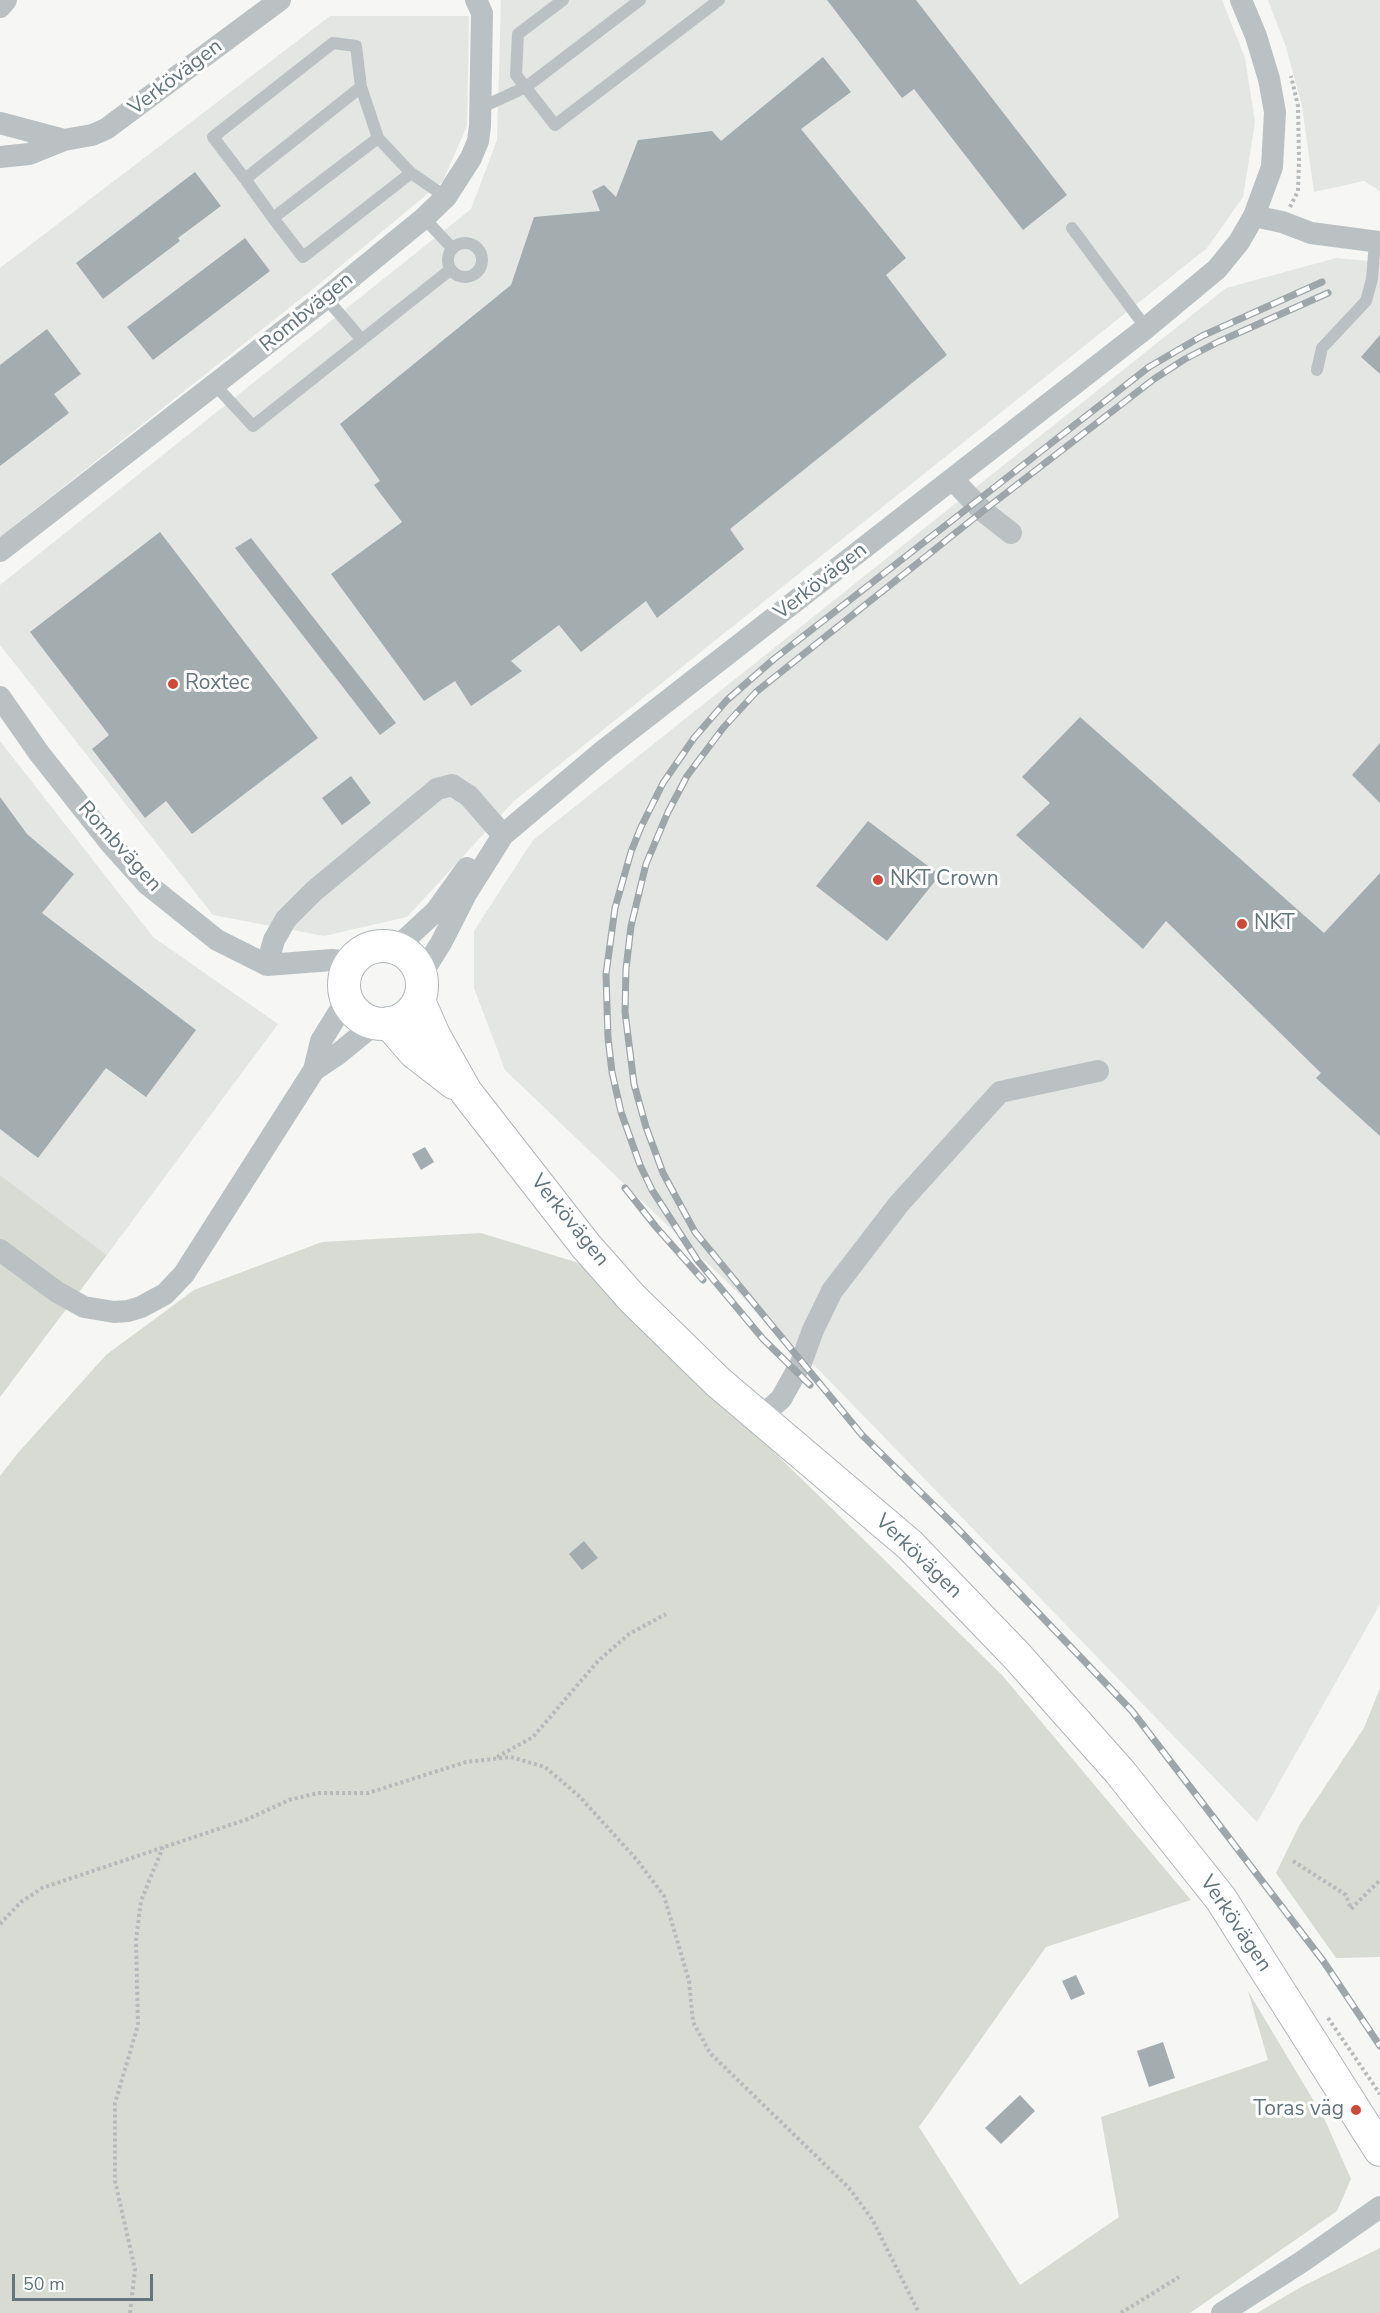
<!DOCTYPE html>
<html>
<head>
<meta charset="utf-8">
<style>
	body { margin:0 }
	#map { position:relative; width:1380px; height:2313px; overflow:hidden; background:#f6f6f4; font-family:"Nunito Sans",sans-serif }
	canvas { display:block }
	.scale { position:absolute; left:12px; top:2274px; width:141px; height:27px; box-sizing:border-box; border:3px solid #64757c; border-top:0; padding-left:8px; font-size:18px; line-height:21px; white-space:nowrap; color:#64757c; -webkit-text-stroke:4px #fff; paint-order:stroke }
</style>
</head>
<body>
<div id="map">
<canvas width="1380" height="2313"></canvas>
<div class="scale">50 m</div>
</div>
<script>
const c = document.querySelector('canvas').getContext('2d');
c.lineJoin = 'round';
function fillPath(path, color) { c.fillStyle = color; c.fill(path, 'evenodd'); }
const toPath = rows => new Path2D(rows.map(r => 'M' + r).join(''));
function strokePath(path, color, width, dash) { c.strokeStyle = color; c.lineWidth = width; c.lineCap = dash ? 'butt' : 'round'; c.setLineDash(dash || []); c.stroke(path); }
function write(font, color, halo, rows, align = 'center') {
  c.font = font + ' "Nunito Sans",sans-serif'; c.lineWidth = 6; c.setLineDash([]); c.textBaseline = 'middle'; c.strokeStyle = halo; c.fillStyle = color; for (const [text, x, y, turn = 0] of rows) {
    c.save(); c.translate(x, y); c.rotate((+turn || 0) * Math.PI / 180); c.textAlign = isNaN(turn) ? turn : align; if (halo) c.strokeText(text, 0, 0); c.fillText(text, 0, 0); c.restore();
  }
}
const built = toPath([
	[501,0,1222,0,1245,58,1255,122,1243,197,1207,248,514,801,407,917,324,936,213,915,0,645,0,585,471,209,497,140],
	[1268,0,1380,0,1380,191,1364,181,1314,192,1302,106,1286,47],
	[330,16,469,16,467,126,443,181,313,289,0,537,0,268],
	[1336,258,1380,262,1380,1604,1257,1822,822,1373,505,1070,474,988,474,931,533,840,1226,288],
	[0,741,153,937,278,1024,107,1255,0,1175]
]);
const green = toPath([
	[0,1175,107,1255,0,1397],
	[481,1233,582,1264,1002,1675,1191,1900,1046,1947,919,2127,1020,2285,1119,2217,1101,2117,1268,2060,1248,1991,1324,2118,1351,2179,1337,2211,1190,2313,0,2313,0,1476,17,1454,106,1355,194,1290,322,1242],
	[1380,1688,1380,1957,1336,1958,1276,1873,1300,1824,1364,1728],
	[1380,2248,1380,2313,1257,2313,1301,2287]
]);
const building = toPath([
	[827,0,916,0,1067,195,1023,230,914,89,902,98],
	[823,57,851,92,801,129,906,258,886,275,947,355,730,529,744,549,657,618,646,601,581,652,559,625,511,661,522,671,471,706,455,681,424,701,331,574,402,522,374,485,380,481,340,424,511,285,534,217,600,211,592,191,604,185,616,197,638,140,712,131,721,141],
	[195,172,221,206,178,238,180,241,103,299,76,263],
	[245,238,270,271,153,360,127,327],
	[47,329,81,374,54,394,69,413,0,466,0,365],
	[1380,335,1380,374,1361,357],
	[160,532,318,738,192,834,166,801,145,818,92,749,109,735,30,632],
	[251,538,396,723,380,735,235,548],
	[1080,717,1324,933,1380,873,1380,1136,1316,1078,1321,1073,1166,921,1143,949,1016,835,1050,803,1022,777],
	[1380,743,1380,803,1352,775],
	[351,776,371,803,342,825,322,798],
	[0,797,27,834,74,874,42,913,196,1030,146,1097,106,1068,38,1158,0,1129],
	[868,821,940,875,887,941,816,886],
	[425,1147,434,1162,421,1170,412,1154],
	[584,1541,598,1558,582,1570,569,1554],
	[1076,1975,1085,1994,1071,2000,1062,1981],
	[1163,2042,1175,2078,1149,2087,1137,2051],
	[1020,2095,1035,2111,1001,2144,985,2128]
]);
const path = toPath([
	[1290,207,1298,191,1299,159,1298,106,1291,76],
	[497,1757,533,1737,598,1661,629,1634,666,1614],
	[1293,1861,1346,1895,1351,1909,1380,1880],
	[0,1924,21,1902,42,1888,248,1819,289,1800,318,1793,368,1793,466,1762,511,1757,545,1767,579,1796,637,1860,664,1896,689,1981,693,2022,710,2053,849,2188,872,2219,919,2313],
	[1328,2018,1380,2094],
	[130,2313,135,2269,115,2181,115,2103,138,2025,136,1940,141,1901,163,1847],
	[1121,2313,1179,2277]
]);
const lane = toPath([
	[563,0,518,34,516,75,555,125,719,0],
	[480,108,526,87,640,0],
	[411,173,446,197],
	[245,179,361,87,356,46,333,43,213,137,245,179,273,218,303,257,411,173,378,138],
	[273,218,378,138,361,87],
	[424,218,452,248],
	[1072,228,1146,328],
	'448 260a17 17 0 1 1 34 0a17 17 0 1 1-34 0Z',
	[326,298,362,340],
	[1317,370,1322,348,1366,301,1372,279,1375,242],
	[215,385,253,426,450,270]
]);
const street = toPath([
	[0,7,6,0],
	[0,123,64,140,92,135,106,129,280,0],
	[0,157,29,154,64,140],
	[1254,216,1282,222,1311,233,1380,242],
	[952,479,983,511,1011,533],
	[0,551,326,298,424,218,446,197,471,158,478,141,480,126,482,13,476,0],
	[0,697,39,753,111,844,147,884,217,940,267,965,332,960,352,962],
	[396,948,436,911,467,868],
	[267,965,274,940,286,919,314,891,437,789,452,785,469,796,503,835],
	[421,975,441,943,466,894,503,835,603,751,1146,328,1217,269,1239,242,1254,216,1272,167,1275,112,1269,79,1256,36,1241,0],
	[314,1070,338,1054,376,1023],
	[0,1250,57,1292,84,1307,114,1312,128,1311,141,1307,165,1294,184,1274,314,1070,321,1041,347,999],
	[759,1418,781,1399,801,1363,813,1330,832,1291,898,1205,1000,1092,1098,1071],
	[1222,2313,1303,2261,1380,2207]
]);
const secondary = toPath([
	'344 985a39 39 0 1 1 78 0a39 39 0 1 1-78 0Z',
	[419,1001,434,1035,466,1092,586,1246,632,1298,718,1382,910,1545,1017,1656,1120,1772,1221,1899,1380,2150],
	[389,1023,414,1052,454,1083]
]);
const rail = toPath([
	[1328,293,1218,342,1185,359,1154,379,983,511,756,692,723,728,687,776,668,812,646,864,631,926,626,969,625,1012,634,1084,646,1127,663,1173,695,1232,862,1435,957,1528,1132,1711,1324,1962,1380,2046],
	[625,1188,656,1227,703,1280],
	[810,1385,763,1339,698,1261,652,1190,640,1165,621,1112,612,1072,608,1038,606,974,615,908,631,852,641,827,663,783,694,738,727,700,774,659,1149,367,1202,336,1322,282]
]);
const markers = [
	[173,684,6,"#d24838"],
	[878,880,6,"#d24838"],
	[1242,924,6,"#d24838"],
	[1356,2110,6,"#d24838"]
];
const streetNames = [
	["Verkövägen",176,78,-37],
	["Rombvägen",307,313,-39],
	["Verkövägen",821,582,-38],
	["Rombvägen",119,847,48],
	["Verkövägen",569,1221,51],
	["Verkövägen",918,1557,44],
	["Verkövägen",1235,1924,56]
];
const poiNames = [
	["Roxtec",185,684],
	["NKT Crown",890,880],
	["NKT",1254,924],
	["Toras väg",1344,2110,"right"]
];
fillPath(built, '#e4e6e4');
fillPath(green, '#d7dbd3');
fillPath(building, '#a3adb0');
strokePath(secondary, '#b0b7ba', 34);
strokePath(path, '#b6babc', 4, [3, 3]);
strokePath(lane, '#bbc1c3', 12);
strokePath(street, '#bbc1c3', 22);
strokePath(secondary, '#fff', 32);
strokePath(rail, '#9ea6a9', 7);
strokePath(rail, '#fff', 4.5, [14]);
for (const [x, y, r, color] of markers) { const dot = new Path2D(); dot.arc(x, y, r, 0, 2 * Math.PI); c.fillStyle = color; c.fill(dot); strokePath(dot, '#fff', 2); }
write('21px', '#64757c', '#fff', streetNames);
write('21px', '#64757c', '#fff', poiNames, 'left');
</script>
</body>
</html>
